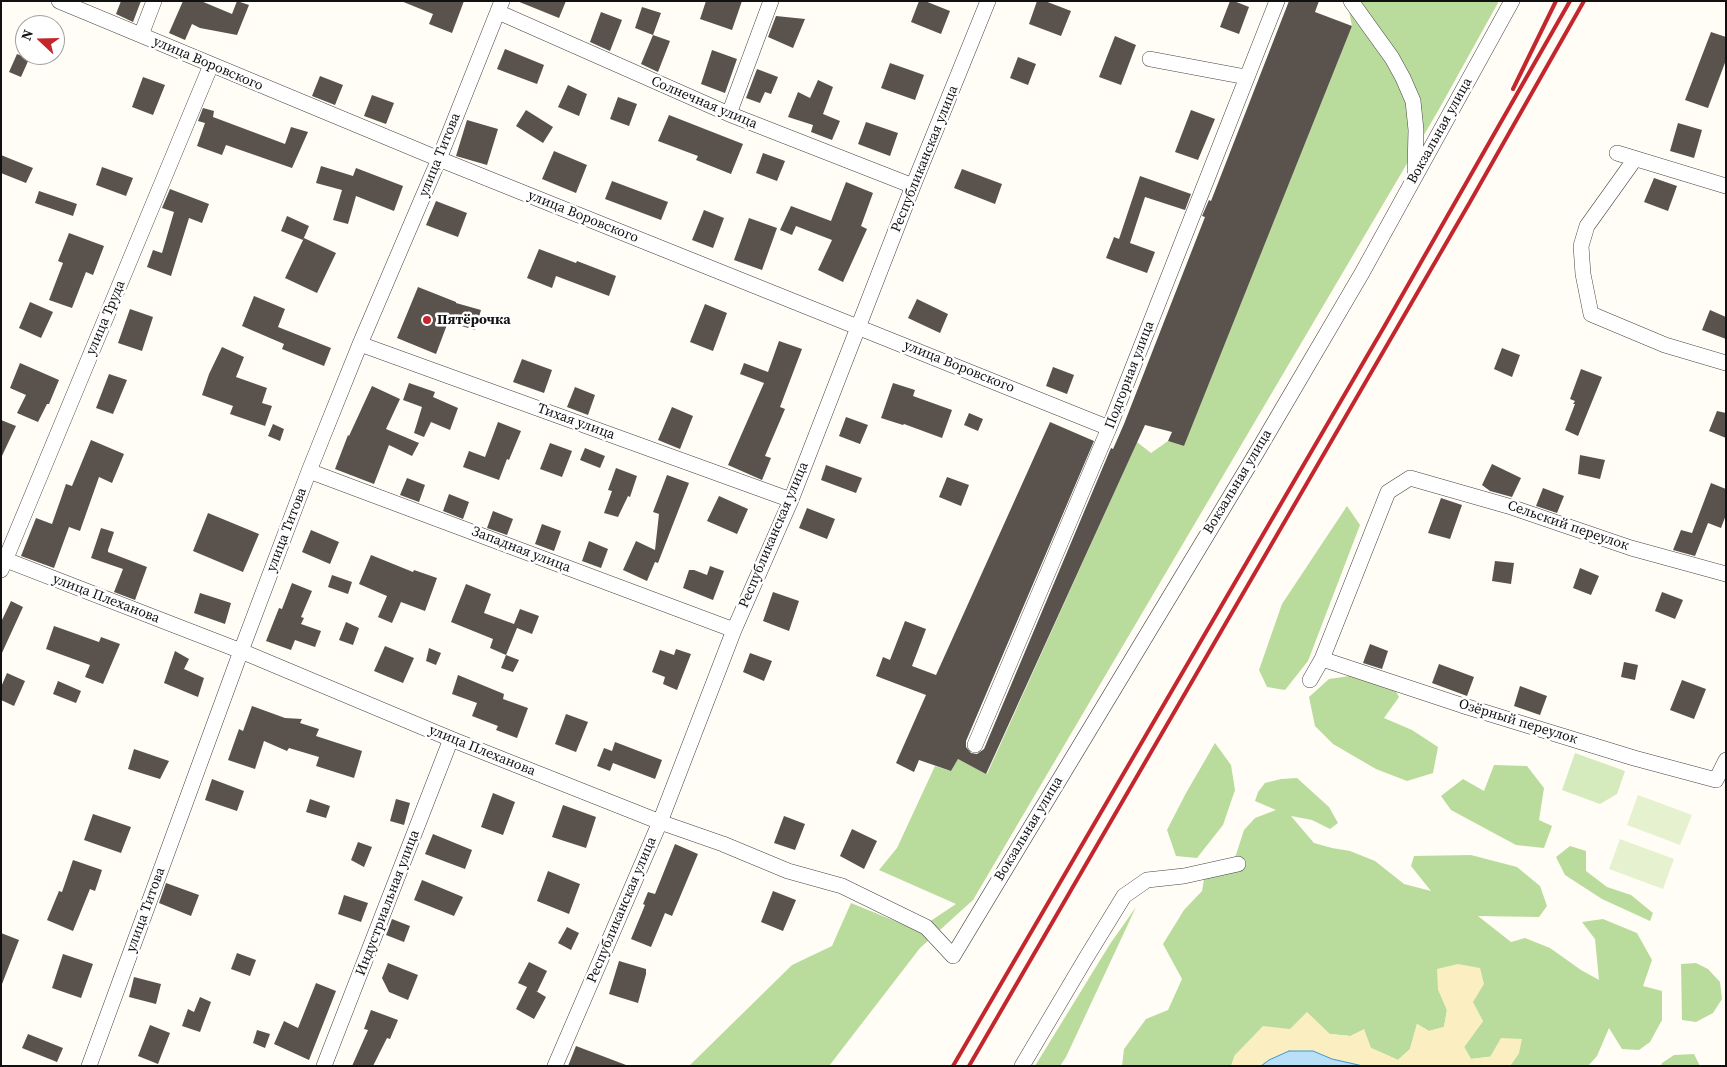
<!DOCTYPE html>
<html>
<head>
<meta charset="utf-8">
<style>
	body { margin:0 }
	#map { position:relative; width:1727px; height:1067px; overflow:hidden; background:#fffdf5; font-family:"Source Serif 4",serif }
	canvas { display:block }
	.frame { position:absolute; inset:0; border:2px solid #111; pointer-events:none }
	.north { position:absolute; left:15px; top:15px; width:50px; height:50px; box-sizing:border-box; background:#fff; border:1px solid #a0a0a0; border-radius:50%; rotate:291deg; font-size:14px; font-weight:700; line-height:20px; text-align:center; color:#111 }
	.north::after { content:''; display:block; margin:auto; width:18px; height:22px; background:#c4262e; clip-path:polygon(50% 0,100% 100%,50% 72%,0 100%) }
</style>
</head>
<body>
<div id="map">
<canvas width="1727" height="1067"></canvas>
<div class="frame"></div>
<div class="north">N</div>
</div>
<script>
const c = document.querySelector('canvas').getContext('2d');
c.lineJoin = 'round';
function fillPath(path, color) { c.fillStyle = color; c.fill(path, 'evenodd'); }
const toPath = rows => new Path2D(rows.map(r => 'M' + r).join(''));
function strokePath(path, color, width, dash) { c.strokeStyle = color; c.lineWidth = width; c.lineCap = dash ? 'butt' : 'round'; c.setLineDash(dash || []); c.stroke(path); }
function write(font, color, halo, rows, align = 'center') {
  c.font = font + ' "Source Serif 4",serif'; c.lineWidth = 5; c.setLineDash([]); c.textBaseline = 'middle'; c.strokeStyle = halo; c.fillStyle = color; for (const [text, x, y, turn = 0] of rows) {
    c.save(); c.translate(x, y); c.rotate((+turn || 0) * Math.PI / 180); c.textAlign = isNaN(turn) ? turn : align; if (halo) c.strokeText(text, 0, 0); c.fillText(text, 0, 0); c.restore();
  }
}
const green = toPath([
	[1575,753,1625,771,1617,794,1600,804,1562,790]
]);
const forest = toPath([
	[1347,1,1499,1,1438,111,973,900,920,948,829,1066,689,1066,792,965,832,946,851,903,917,930,956,904,879,870,897,848,935,766,951,771,958,759,987,774,1137,442,1151,453,1168,441,1184,446,1352,26],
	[1347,506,1360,525,1308,661,1285,690,1267,687,1259,670,1282,604],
	[1357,675,1390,681,1399,697,1384,718,1412,730,1438,747,1433,773,1407,781,1376,769,1333,744,1315,726,1309,697,1329,679],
	[1215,743,1231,765,1235,790,1223,825,1197,858,1176,856,1167,830,1186,793],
	[1494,765,1527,766,1544,788,1539,820,1552,826,1544,848,1516,845,1451,810,1441,796,1463,779,1484,791],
	[1297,778,1329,807,1338,823,1330,829,1312,820,1291,816,1314,843,1332,848,1350,851,1375,861,1404,884,1431,891,1411,866,1414,856,1471,855,1517,867,1540,886,1547,906,1539,917,1478,916,1511,942,1525,938,1550,948,1581,970,1599,980,1595,939,1582,922,1603,919,1637,933,1652,960,1643,986,1662,991,1662,1020,1650,1042,1639,1050,1622,1049,1609,1028,1597,1056,1588,1066,1510,1066,1519,1053,1471,1059,1464,1047,1483,1021,1438,989,1447,1010,1444,1027,1429,1031,1417,1024,1410,1049,1398,1060,1371,1048,1350,1036,1290,1030,1235,1055,1231,1066,1122,1066,1124,1049,1146,1019,1168,1010,1182,979,1163,944,1184,910,1202,891,1204,879,1233,864,1244,830,1255,818,1276,810,1255,801,1258,792,1265,783,1281,779],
	[1570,846,1586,851,1586,871,1607,887,1631,895,1653,913,1650,921,1602,899,1565,875,1556,857],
	[1136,907,1066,1057,1060,1066,1035,1066,1110,944],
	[1696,963,1708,969,1720,982,1722,999,1713,1013,1696,1022,1682,1020,1681,964],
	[1694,1054,1700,1066,1661,1066,1662,1063,1674,1055]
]);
const sand = toPath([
	[1458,964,1480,968,1484,984,1473,1002,1483,1021,1464,1047,1471,1059,1490,1057,1501,1038,1522,1039,1519,1053,1510,1066,1363,1066,1332,1059,1313,1051,1289,1051,1269,1060,1261,1066,1231,1066,1235,1055,1263,1026,1290,1029,1307,1012,1330,1034,1350,1036,1364,1029,1371,1048,1398,1060,1410,1049,1417,1024,1429,1031,1444,1027,1447,1010,1438,989,1437,969]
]);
const pitch = toPath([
	[1638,795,1692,815,1680,845,1627,825],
	[1620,839,1674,859,1663,889,1609,869]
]);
const water = toPath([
	[1289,1051,1313,1051,1332,1059,1363,1066,1261,1066,1269,1060,1289,1051]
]);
const building = toPath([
	[121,1,141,1,133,22,116,14],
	[183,1,201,1,232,14,237,1,249,5,237,35,200,28,192,24,185,40,169,33],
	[401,1,464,1,452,33,429,24,433,14],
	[517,1,566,1,559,18],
	[706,1,742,1,732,30,700,19],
	[919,1,925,1,950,11,941,34,911,22],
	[1037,1,1045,1,1071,11,1061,36,1029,24],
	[1230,1,1234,1,1249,7,1239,34,1220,27],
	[1289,1,1319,1,1315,12,1352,26,1184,446,1168,441,1172,432,1145,425,986,774,958,759,951,771,919,760,914,772,896,763,926,695,876,676,883,657,890,660,905,621,926,629,912,666,936,675,1050,422,1094,441,966,741,966,747,971,753,977,754,984,749,1111,448,1113,449,1124,424,1205,217,1202,216,1209,200,1211,201],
	[642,7,661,13,653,35,635,28],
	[601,12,622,20,610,51,590,42],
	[776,16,805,19,793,48,768,37],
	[1711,32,1726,37,1726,60,1708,108,1685,100],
	[653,35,670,41,658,72,641,64],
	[1115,36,1136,45,1121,85,1099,77],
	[505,49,544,65,537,84,497,69],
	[712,50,737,59,725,93,701,84],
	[17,54,29,59,21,77,9,72],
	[1018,57,1036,64,1028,85,1010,78],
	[890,63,924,75,915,100,881,88],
	[757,69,778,77,771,94,765,92,760,103,746,98],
	[320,76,343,85,335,105,312,96],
	[143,77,165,85,153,115,132,107],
	[818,80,833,87,823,114,840,121,832,140,811,132,813,125,788,117,798,92,810,98],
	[568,85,587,94,579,116,558,107],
	[372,95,394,103,386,124,364,116],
	[618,97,637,104,629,126,610,119],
	[203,108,214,111,213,117,285,144,291,127,308,132,292,168,226,145,222,155,197,146,205,123,198,121],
	[526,110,553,127,543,143,516,126],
	[1191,110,1215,119,1198,160,1175,152],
	[669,115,743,144,731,174,696,160,698,156,658,141],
	[467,120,498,129,487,165,456,156],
	[866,122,898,133,890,156,858,144],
	[1678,123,1702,130,1694,158,1670,151],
	[554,151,587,165,576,193,542,179],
	[763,153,785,161,777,181,756,173],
	[1,155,33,168,26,183,1,173],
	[321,166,353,176,356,168,403,186,394,211,356,196,348,224,333,220,342,190,316,183],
	[102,167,133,178,126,196,96,185],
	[962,169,1002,184,995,204,954,188],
	[1140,176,1191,194,1185,210,1145,197,1130,243,1155,252,1147,273,1106,258,1114,237,1119,239],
	[1654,178,1677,186,1668,211,1644,202],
	[612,181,668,202,661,220,605,199],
	[846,182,873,193,861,226,867,229,843,282,818,270,832,240,796,226,792,235,780,230,791,206,831,221],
	[170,189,209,204,202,223,189,218,171,276,147,267,153,250,162,253,174,212,162,208],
	[39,191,77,204,73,216,35,203],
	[436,201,467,213,458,237,426,225],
	[704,210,724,218,713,248,692,240],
	[287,216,309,226,303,240,281,231],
	[749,218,777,228,762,270,734,260],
	[69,233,104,246,93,275,86,272,72,308,49,300,63,263,58,261],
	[304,238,336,253,317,293,285,278],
	[539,249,576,263,577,261,616,276,609,296,556,276,552,288,527,278],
	[418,287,456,302,456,303,481,310,475,330,448,322,436,354,397,338],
	[254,296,285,309,278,327,331,348,324,366,282,349,284,344,242,326],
	[917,299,948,314,940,333,908,318],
	[30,302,53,312,41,338,19,328],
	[705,304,727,313,713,351,690,342],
	[130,309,153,317,142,351,118,343],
	[1710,310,1726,317,1726,339,1702,330],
	[779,341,802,349,780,407,785,409,765,456,771,458,762,480,728,465,764,383,740,374,744,363,768,372],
	[222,347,244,357,236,377,267,388,262,403,272,406,265,426,230,414,233,406,202,395,209,374],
	[1502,348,1520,355,1512,377,1494,369],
	[522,359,552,370,544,393,513,382],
	[20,363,59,380,49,404,47,404,38,422,17,413,26,395,10,388],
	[1053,367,1074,375,1067,394,1046,386],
	[1581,369,1602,377,1578,436,1565,430,1575,404,1573,404,1575,401,1570,399],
	[109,374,127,380,113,414,96,408],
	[409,383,435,392,433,397,458,408,450,430,431,422,424,437,414,433,422,407,403,400],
	[893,383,915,390,913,396,952,410,942,438,904,424,903,425,881,418],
	[372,386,400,399,386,429,419,443,412,456,389,445,374,484,335,469,348,435,349,436],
	[575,387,595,395,588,415,567,407],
	[672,407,693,416,680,449,658,440],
	[1717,411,1726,413,1726,438,1709,431],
	[969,413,983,419,978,431,964,425],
	[846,417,868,425,860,444,839,436],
	[1,420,16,426,1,458],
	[498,422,521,431,509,460,507,459,499,480,463,467,469,451,485,457],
	[273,424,284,429,280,441,268,436],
	[91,440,124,454,112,483,99,477,80,531,69,527,54,568,21,556,36,518,52,524,66,484,72,486],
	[550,443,572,451,562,477,540,469],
	[585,448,605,456,600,468,580,460],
	[1580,455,1605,460,1600,479,1578,474],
	[1492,464,1521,478,1512,497,1490,491,1482,485],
	[826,465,862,478,856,493,821,480],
	[616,468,637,476,630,497,628,496,618,517,604,513,612,491,608,490],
	[667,475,689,483,658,563,655,562,647,581,623,570,636,541,655,550,659,514,653,512],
	[947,477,969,485,961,506,939,497],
	[407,478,425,485,419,502,400,495],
	[1711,483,1726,489,1726,515,1721,528,1708,523,1695,556,1673,550,1681,530,1692,533],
	[1543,488,1564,496,1557,513,1536,506],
	[449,494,469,502,463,519,443,511],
	[719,496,748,509,737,534,707,521],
	[1441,498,1462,505,1450,539,1428,533],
	[807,508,835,519,827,539,799,528],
	[493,511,513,519,507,535,487,528],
	[208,513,259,534,243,572,193,551],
	[542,524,561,531,554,551,535,544],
	[101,528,114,532,108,550,108,552,147,567,135,600,114,592,123,569,91,558],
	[311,530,339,542,330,564,302,552],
	[589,541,608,549,601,568,582,561],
	[371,555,413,572,414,570,437,578,425,611,401,602,392,623,378,617,387,596,359,584],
	[1495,561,1514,563,1511,584,1492,581],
	[710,566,724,571,713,600,683,588,689,570,694,570,707,575],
	[1580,568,1599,576,1591,595,1573,588],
	[332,575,352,582,348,594,328,587],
	[292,583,312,591,301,617,304,618,301,624,321,631,315,647,295,640,291,650,266,641,279,608,282,609],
	[466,584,491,594,484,613,514,624,520,609,539,616,532,634,517,628,506,655,490,648,493,639,451,622],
	[773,592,799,601,789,631,763,621],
	[1662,592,1683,600,1675,619,1655,611],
	[200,593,231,603,225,624,194,613],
	[11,601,23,607,1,655,1,622],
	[346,622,359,628,353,645,339,640],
	[54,626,99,642,101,637,120,644,103,684,85,677,90,665,46,649],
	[1370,644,1388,651,1382,669,1363,663],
	[385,646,414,658,403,683,374,671],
	[429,648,441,653,436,665,426,661],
	[676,649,691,654,677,690,663,684,665,677,652,672,660,650,674,655],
	[175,651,189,659,184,669,204,678,198,697,164,683],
	[750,653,772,661,764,681,743,672],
	[506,655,519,660,513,672,501,668],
	[1624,662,1638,665,1635,680,1621,677],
	[1439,664,1474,677,1467,696,1432,683],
	[7,673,25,681,14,706,1,700,1,687],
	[458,675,504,694,503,699,528,708,517,738,496,730,498,726,472,716,477,703,452,694],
	[1682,680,1706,689,1694,719,1670,710],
	[58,681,81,691,76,703,53,694],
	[1520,686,1547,696,1540,715,1514,706],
	[252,706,285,718,302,719,300,723,319,729,316,736,362,751,354,778,316,766,319,757,289,748,287,751,264,741,255,769,228,760,239,729,243,731],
	[566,714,588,722,576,752,555,744],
	[615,742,662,760,655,779,613,763,610,771,597,766,604,748,612,751],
	[134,749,169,761,160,779,128,769],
	[212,779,244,791,237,811,205,800],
	[493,793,515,802,503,835,481,827],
	[310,799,330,806,326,818,306,812],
	[396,799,410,803,404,825,390,821],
	[563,805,596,817,586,848,552,837],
	[93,814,131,827,121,853,84,840],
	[784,816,805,824,795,850,774,843],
	[852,829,877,841,864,869,840,856],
	[433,834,472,850,465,869,425,854],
	[358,842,372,847,364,867,351,860],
	[675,844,698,854,672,916,665,913,651,947,631,939,645,905,643,904,648,892,655,894],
	[73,860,102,870,95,891,90,889,73,931,47,920,59,891,62,892],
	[548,871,580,884,569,914,537,901],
	[422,880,463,897,454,916,414,900],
	[166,883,199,895,191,916,159,903],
	[773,891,796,900,783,931,761,922],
	[344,895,368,903,361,922,338,914],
	[392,919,410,926,404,942,386,935],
	[567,927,579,933,571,950,558,943],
	[1,933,19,940,2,984,1,984],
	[237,953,256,960,250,976,231,969],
	[63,954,93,964,81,998,52,988],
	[619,961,646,969,646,974,638,1003,609,994],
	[529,962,547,971,537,992,536,991,546,997,534,1019,516,1009,527,987,518,983],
	[388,963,418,975,408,1000,389,992,382,978],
	[134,977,161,984,156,1004,129,997],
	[316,983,336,991,309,1060,274,1044,284,1021,298,1028],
	[200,997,211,1002,200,1032,182,1026,188,1009,194,1012],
	[371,1010,398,1020,390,1039,387,1038,373,1066,352,1066,368,1030,364,1029],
	[150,1025,170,1033,158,1064,138,1056],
	[257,1030,270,1034,265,1048,253,1043],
	[28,1034,63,1048,57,1062,22,1048],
	[576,1046,626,1065,625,1066,568,1066]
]);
const minor = toPath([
	[59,1,439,159,1109,428],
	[1351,1,1392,58,1403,78,1413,101,1416,130,1415,171],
	[498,12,729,114,913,186],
	[141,35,154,1],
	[1150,59,1246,77],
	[729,114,771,1],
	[1617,153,1726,186],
	[1635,159,1587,226,1581,246,1583,274,1591,314,1665,345,1726,363],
	[360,344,791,500],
	[309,471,734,630],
	[1,558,241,651,451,739,660,822,723,844,788,871,842,886,926,927,953,956,1257,452,1362,273,1512,1],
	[1,570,211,65],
	[1322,659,1461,705,1634,758,1716,780,1726,760],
	[1310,680,1322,659,1388,492,1410,478,1508,506,1631,548,1726,574],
	[975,745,1109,428,1277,1],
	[89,1066,241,651,309,471,360,344,439,159,502,1],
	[324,1066,451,739],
	[555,1066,660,822,734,630,791,500,913,186,988,1],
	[1022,1066,1086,958,1124,896,1147,880,1184,876,1238,864]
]);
const rail = toPath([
	[1513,89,1556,1],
	[953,1066,1384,327,1570,1],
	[969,1066,1470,202,1584,1]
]);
const markers = [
	[427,320,5,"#c4262e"]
];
const streetNames = [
	["улица Воровского",208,64,23],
	["Солнечная улица",704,103,23],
	["Вокзальная улица",1440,131,-61],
	["улица Титова",440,155,-68],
	["Республиканская улица",925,159,-68],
	["улица Воровского",583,217,22],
	["улица Труда",106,318,-67],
	["улица Воровского",959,367,22],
	["Подгорная улица",1130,375,-69],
	["Тихая улица",576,422,20],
	["Вокзальная улица",1238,482,-59],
	["Сельский переулок",1568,526,19],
	["улица Титова",287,530,-69],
	["Республиканская улица",774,535,-67],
	["Западная улица",521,550,21],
	["улица Плеханова",106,599,21],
	["Озёрный переулок",1518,722,17],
	["улица Плеханова",482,751,22],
	["Вокзальная улица",1029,829,-59],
	["Индустриальная улица",388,903,-69],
	["улица Титова",146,910,-70],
	["Республиканская улица",622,910,-67]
];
const poiNames = [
	["Пятёрочка",437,320]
];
fillPath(green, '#d5ebbd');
fillPath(forest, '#b9dc9c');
fillPath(sand, '#fbeec1');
fillPath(pitch, '#e6f2cf');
fillPath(water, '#b9e0f7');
strokePath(water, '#3f96cf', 1);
fillPath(building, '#5a524d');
strokePath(minor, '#444', 16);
strokePath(minor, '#fff', 15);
strokePath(rail, '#c4262e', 4);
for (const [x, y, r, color] of markers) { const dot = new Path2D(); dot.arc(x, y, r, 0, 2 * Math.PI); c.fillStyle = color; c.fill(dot); strokePath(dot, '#fff', 2); }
write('14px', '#111', '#fff', streetNames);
write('bold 14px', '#111', '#fff', poiNames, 'left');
</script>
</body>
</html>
